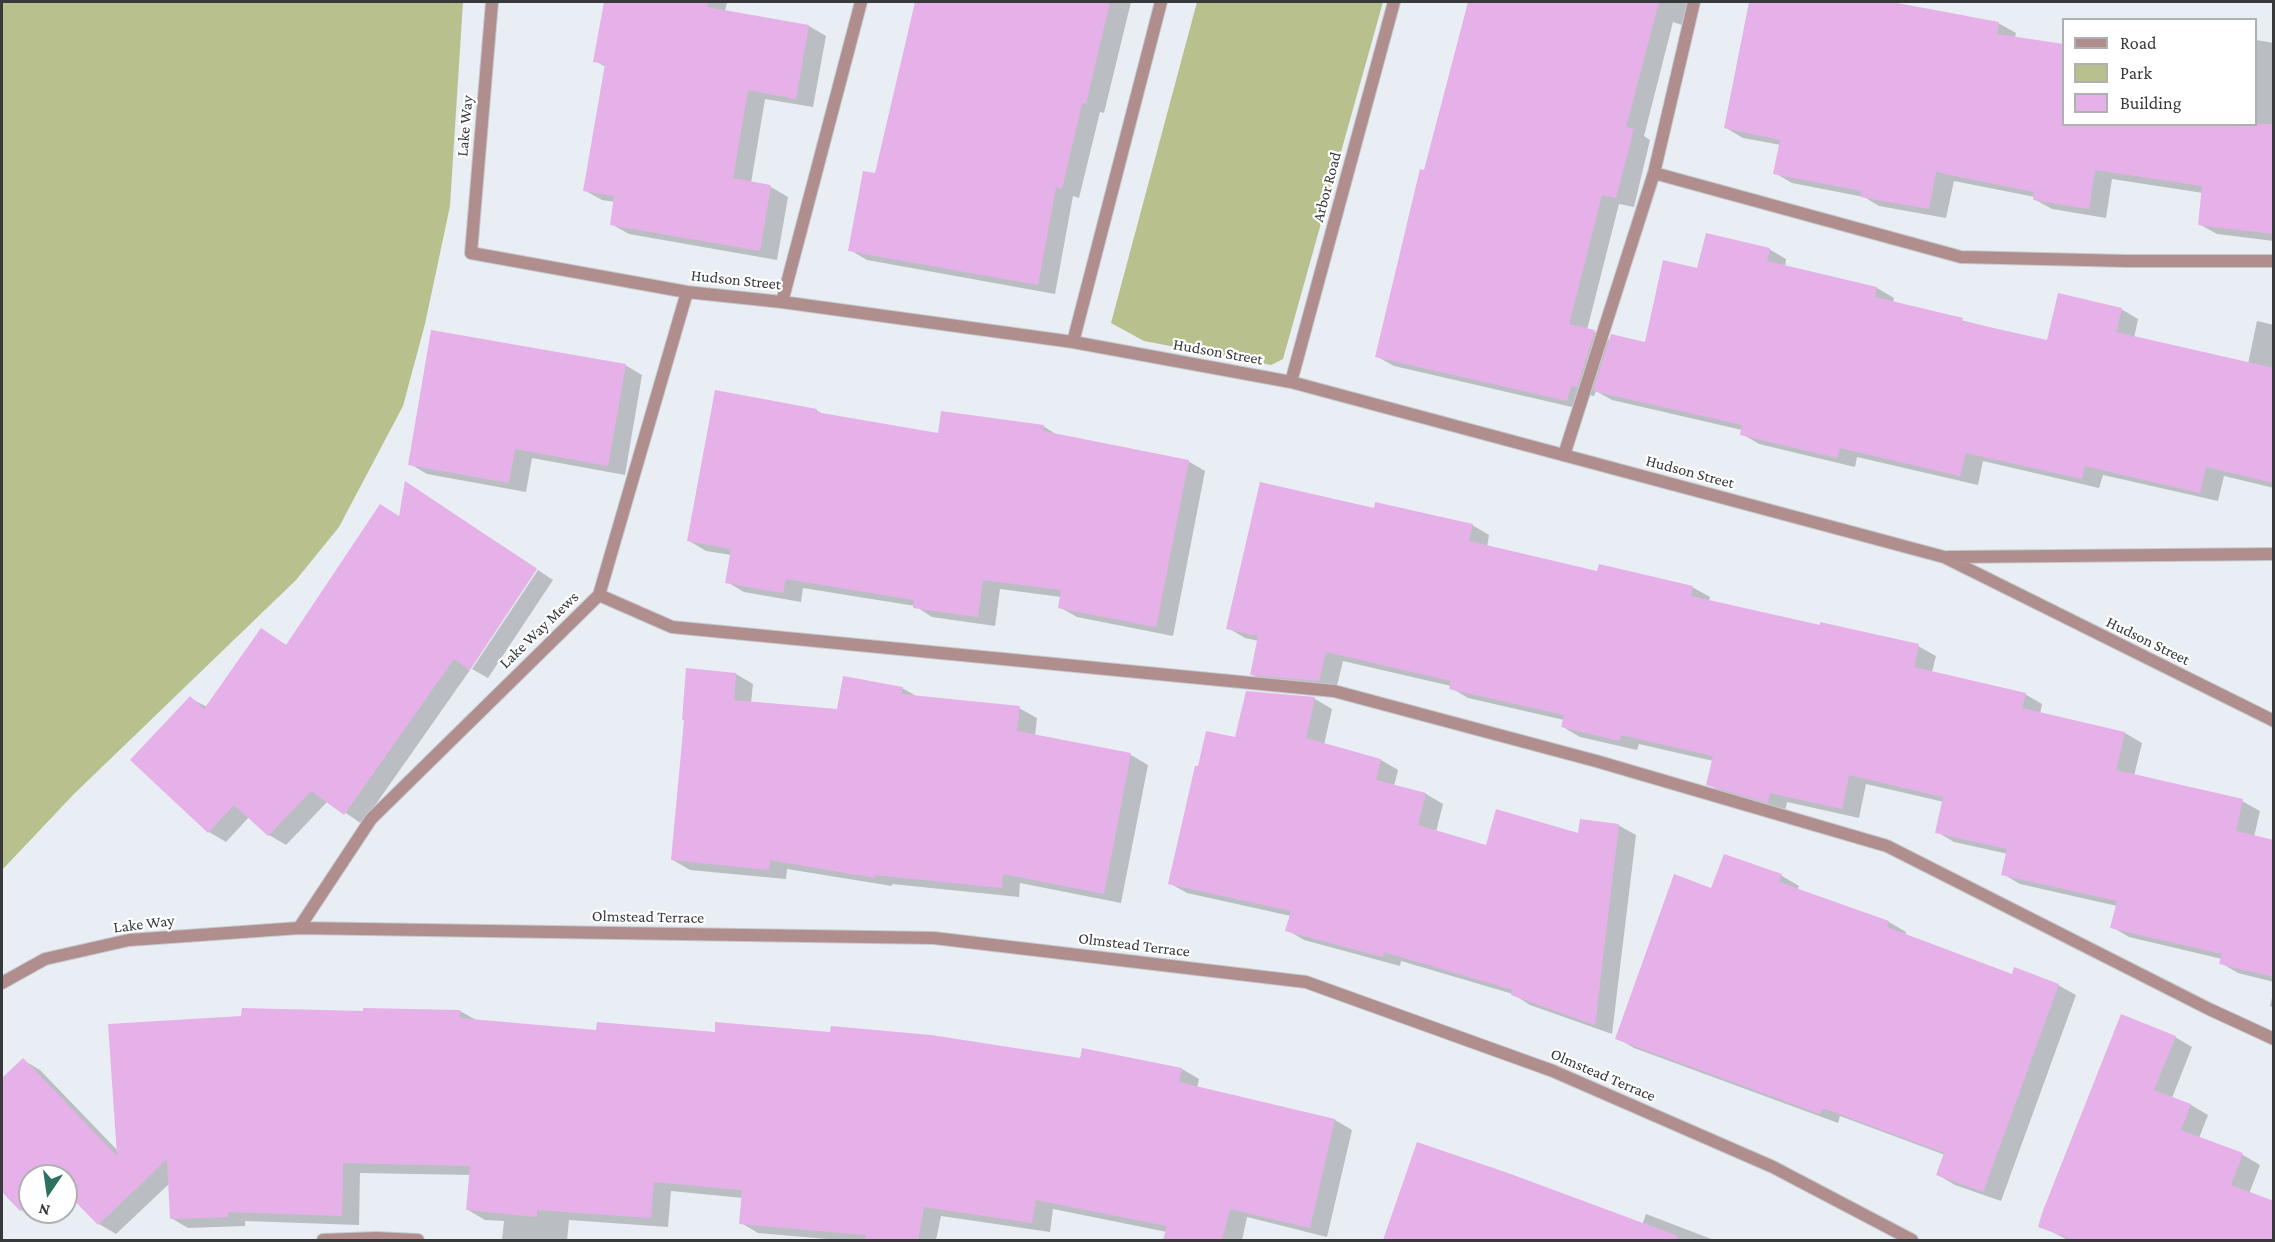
<!DOCTYPE html>
<html>
<head>
<meta charset="utf-8">
<style>
	body { margin:0 }
	#map { position:relative; width:2275px; height:1242px; overflow:hidden; background:#e9eef4; font-family:"Crimson Pro",serif }
	canvas { display:block }
	.frame { position:absolute; inset:0; border:3px solid #37393b; pointer-events:none }
	.legend { position:absolute; left:2062px; top:18px; width:195px; height:108px; box-sizing:border-box; background:#fff; border:2px solid #afb0b1; margin:0; padding:8px 10px; list-style:none; font-size:18px; color:#37393b }
	.legend li { display:flex; align-items:center; gap:12px; height:30px }
	.legend b { width:30px; border:2px solid #afb0b1 }
	.north { position:absolute; left:18px; top:1164px; width:60px; height:60px; box-sizing:border-box; background:#fff; border:2px solid #afb0b1; border-radius:50%; rotate:193deg; font-size:16px; font-weight:700; line-height:24px; text-align:center; color:#37393b }
	.north::after { content:''; display:block; margin:auto; width:21px; height:27px; background:#2d7163; clip-path:polygon(50% 0,100% 100%,50% 72%,0 100%) }
</style>
</head>
<body>
<div id="map">
<canvas width="2275" height="1242"></canvas>
<div class="frame"></div>
<ul class="legend">
<li><b style="height:8px;background:#b18e8e"></b>Road</li>
<li><b style="height:16px;background:#b8c08d"></b>Park</li>
<li><b style="height:16px;background:#e6b1e8"></b>Building</li>
</ul>
<div class="north">N</div>
</div>
<script>
const c = document.querySelector('canvas').getContext('2d');
c.lineJoin = 'round';
function fillPath(path, color) { c.fillStyle = color; c.fill(path, 'evenodd'); }
const toPath = rows => new Path2D(rows.map(r => 'M' + r).join(''));
function strokePath(path, color, width, dash) { c.strokeStyle = color; c.lineWidth = width; c.lineCap = dash ? 'butt' : 'round'; c.setLineDash(dash || []); c.stroke(path); }
function write(font, color, halo, rows, align = 'center') {
  c.font = font + ' "Crimson Pro",serif'; c.lineWidth = 4.5; c.setLineDash([]); c.textBaseline = 'middle'; c.strokeStyle = halo; c.fillStyle = color; for (const [text, x, y, turn = 0] of rows) {
    c.save(); c.translate(x, y); c.rotate((+turn || 0) * Math.PI / 180); c.textAlign = isNaN(turn) ? turn : align; if (halo) c.strokeText(text, 0, 0); c.fillText(text, 0, 0); c.restore();
  }
}
const green = toPath([
	[2,2,463,2,450,206,425,324,403,406,339,527,296,580,74,794,2,870],
	[1197,2,1383,2,1283,359,1271,365,1144,341,1111,323]
]);
const shadow = toPath([
	[605,2,727,2,725,11,809,26,826,36,813,107,765,99,751,183,771,187,788,197,777,260,629,234,611,224,615,202,602,200,584,190,606,67,595,61],
	[916,2,1131,2,1104,113,1100,112,1079,198,1073,196,1055,294,867,260,850,250,877,174],
	[1470,2,1688,2,1682,25,1673,22,1644,136,1650,140,1634,207,1619,204,1587,330,1595,332,1611,341,1646,343,1699,270,1769,249,1786,259,1785,267,1877,288,1894,298,1893,303,2048,342,2121,309,2138,319,2134,338,2248,364,2257,321,2274,325,2274,488,2224,476,2218,501,2103,475,2099,488,1983,461,1978,485,1857,457,1855,467,1759,444,1742,434,1742,430,1612,400,1596,391,1594,396,1588,395,1585,410,1394,366,1376,356],
	[1750,2,1867,2,1998,23,2016,33,2015,38,2064,124,2256,124,2256,40,2274,43,2274,241,2217,234,2199,224,2203,193,2112,179,2106,218,2052,209,2034,199,2035,197,1954,181,1946,218,1879,206,1864,197,1792,183,1775,173,1781,145,1743,138,1726,128],
	[625,365,642,375,625,475,532,458,526,492,427,474,410,464],
	[816,410,825,415,939,434,1043,426,1059,436,1188,461,1205,471,1173,636,1077,617,1059,607,1061,597,1000,589,995,626,932,617,915,606,803,588,801,602,744,592,727,582,732,555,706,551,689,541],
	[406,483,536,568,468,670,470,670,362,824,328,801,286,845,269,835,249,817,226,842,209,832,190,698,207,707,261,630,288,646,400,517],
	[1375,510,1472,525,1489,535,1487,547,1598,573,1692,587,1710,597,1709,602,1918,646,1936,656,1932,672,2025,694,2042,704,2040,714,2125,733,2142,743,2134,776,2242,801,2260,811,2254,837,2274,842,2274,982,2238,973,2221,963,2222,959,2129,937,2112,927,2117,906,2020,884,2003,874,2008,854,1954,842,1937,832,1944,802,1866,784,1859,818,1787,802,1785,811,1725,794,1708,784,1713,761,1639,744,1637,750,1580,737,1563,727,1564,720,1468,698,1451,688,1451,686,1343,661,1336,690,1269,684,1251,674,1259,641,1245,638,1228,628],
	[538,570,553,580,488,678,472,669],
	[688,670,736,674,753,684,751,703,838,711,902,688,918,697,1019,708,1037,718,1035,736,1131,755,1148,765,1121,903,1020,883,1019,897,892,884,892,886,787,869,786,879,690,870,673,860,686,721],
	[1247,692,1315,699,1332,709,1324,745,1381,760,1398,770,1394,786,1426,794,1443,804,1436,832,1487,847,1579,835,1618,825,1636,835,1612,1034,1530,1005,1513,994,1401,961,1400,966,1304,940,1287,930,1291,916,1187,893,1169,883,1236,739],
	[1725,856,1782,876,1799,886,1797,890,1889,922,1906,932,1905,936,2013,976,2058,985,2076,995,2001,1201,1955,1185,1938,1175,1945,1155,1840,1116,1838,1123,1634,1048,1617,1038,1712,890],
	[2274,989,2274,1008,2270,1006],
	[364,1009,460,1011,476,1020,598,1031,1081,1060,1182,1069,1199,1079,1197,1088,1335,1120,1352,1130,1327,1237,1247,1217,1242,1240,1165,1240,1167,1232,1053,1209,1050,1232,941,1216,936,1240,839,1240,758,1233,741,1223,743,1198,671,1191,668,1227,569,1220,567,1240,502,1240,504,1221,485,1220,468,1210,471,1175,360,1173,359,1225,245,1221,245,1226,188,1228,171,1218,170,1183,116,1234,99,1224,68,1191,66,1193,66,1176,30,1176,30,1212,47,1212,39,1220,21,1210,2,1189,2,1080,23,1060,40,1070,118,1151,364,1012],
	[2175,1037,2192,1047,2172,1098,2191,1105,2208,1115,2199,1138,2243,1155,2260,1165,2249,1194,2274,1203,2274,1240,2068,1240,2040,1226],
	[1418,1144,1642,1225,1646,1214,1714,1240,1385,1240]
]);
const building = toPath([
	[604,2,708,2,707,7,809,25,796,99,748,90,733,178,771,185,760,251,610,225,614,196,583,191,605,64,593,62],
	[915,2,1110,2,1086,104,1082,103,1062,189,1056,187,1038,285,848,251,863,171,875,173],
	[1468,2,1659,2,1626,127,1634,129,1616,198,1602,195,1569,324,1595,330,1577,387,1571,386,1567,401,1375,357,1420,169,1424,170],
	[1749,2,1892,2,1999,22,1997,34,2064,44,2064,124,2274,124,2274,234,2198,225,2202,186,2095,170,2089,209,2033,200,2034,192,1936,172,1929,209,1860,197,1862,191,1773,174,1780,140,1724,128],
	[1706,233,1770,248,1767,261,1877,287,1875,297,1963,318,1962,321,2047,340,2058,293,2122,308,2116,332,2274,368,2274,483,2206,467,2200,493,2085,466,2082,479,1966,453,1960,476,1840,448,1837,458,1740,435,1742,425,1593,391,1611,334,1645,342,1663,260,1697,268],
	[431,330,626,364,608,466,515,449,509,483,408,465],
	[715,390,817,409,816,412,938,433,941,411,1044,425,1043,431,1189,460,1156,627,1058,608,1061,590,983,580,978,617,913,608,914,600,786,579,783,593,725,583,731,549,687,541],
	[405,481,537,569,470,670,454,659,344,815,311,791,268,836,234,805,208,833,130,760,190,696,204,709,261,628,286,645,380,504,399,516],
	[1260,482,1374,508,1375,502,1473,524,1469,541,1597,571,1599,564,1693,586,1691,596,1820,625,1820,622,1919,644,1914,667,2026,693,2022,708,2125,732,2116,770,2243,799,2236,831,2274,840,2274,977,2219,964,2222,954,2110,928,2117,901,2001,875,2007,849,1935,833,1943,797,1849,775,1842,809,1770,793,1768,803,1706,785,1713,756,1621,735,1620,741,1561,727,1564,715,1449,689,1451,681,1326,652,1319,681,1250,675,1258,636,1226,629],
	[686,668,736,673,734,700,837,709,843,676,903,687,901,694,1020,706,1017,731,1131,753,1104,894,1003,874,1002,888,875,875,875,878,770,860,769,870,671,860,684,720,682,720],
	[1246,691,1315,697,1306,738,1381,759,1376,780,1426,793,1418,825,1486,845,1496,809,1578,833,1580,819,1619,824,1595,1025,1511,995,1513,990,1384,952,1383,957,1285,931,1291,911,1168,884,1195,766,1198,766,1206,731,1235,737],
	[1724,854,1782,874,1779,882,1889,921,1887,927,2012,974,2014,967,2059,984,1983,1192,1936,1175,1944,1153,1823,1108,1820,1114,1615,1039,1674,874,1711,888],
	[242,1008,363,1011,363,1008,460,1010,460,1018,596,1030,597,1022,715,1032,715,1022,830,1032,831,1026,931,1035,1080,1058,1082,1048,1182,1068,1179,1082,1335,1119,1310,1228,1230,1209,1222,1240,1163,1240,1167,1226,1036,1200,1032,1223,924,1207,918,1240,865,1240,866,1235,739,1224,742,1190,654,1182,651,1218,537,1210,537,1217,466,1210,470,1166,343,1163,342,1216,228,1212,228,1217,170,1219,167,1159,98,1225,66,1192,66,1176,30,1176,30,1202,20,1211,2,1192,2,1078,23,1058,117,1156,108,1024,241,1016],
	[2121,1014,2176,1036,2154,1090,2191,1104,2181,1130,2243,1153,2231,1185,2274,1201,2274,1240,2074,1240,2038,1227,2042,1213],
	[1417,1142,1508,1173,1678,1236,1677,1240,1383,1240]
]);
const lane = toPath([
	[1654,173,1961,257,2127,261,2274,261],
	[782,302,861,2],
	[1564,455,1654,173,1694,2],
	[599,595,672,627,1334,691,1596,761,1887,846,2209,1009,2274,1039],
	[323,1240,376,1238,418,1240]
]);
const street = toPath([
	[492,2,471,253,687,292,782,302,1073,342,1291,382,1944,557,2274,721],
	[1073,342,1161,2],
	[1291,382,1394,2],
	[1948,557,2274,554],
	[299,928,371,819,599,595,687,292],
	[2,983,45,959,129,940,299,928,934,938,1306,982,1553,1071,1773,1167,1912,1240]
]);
const streetNames = [
	["Lake Way",465,126,-85],
	["Arbor Road",1327,187,-75],
	["Hudson Street",736,280,6],
	["Hudson Street",1218,352,10],
	["Hudson Street",1690,472,15],
	["Lake Way Mews",539,630,-44],
	["Hudson Street",2148,641,26],
	["Olmstead Terrace",648,917,1],
	["Lake Way",144,924,-7],
	["Olmstead Terrace",1134,945,7],
	["Olmstead Terrace",1603,1075,23]
];
fillPath(green, '#b8c08d');
fillPath(shadow, '#0003');
fillPath(building, '#e6b1e8');
strokePath(lane, '#c5cacf', 14);
strokePath(street, '#c5cacf', 14);
strokePath(lane, '#b18e8e', 12);
strokePath(street, '#b18e8e', 12);
write('16px', '#37393b', '#fff', streetNames);
</script>
</body>
</html>
